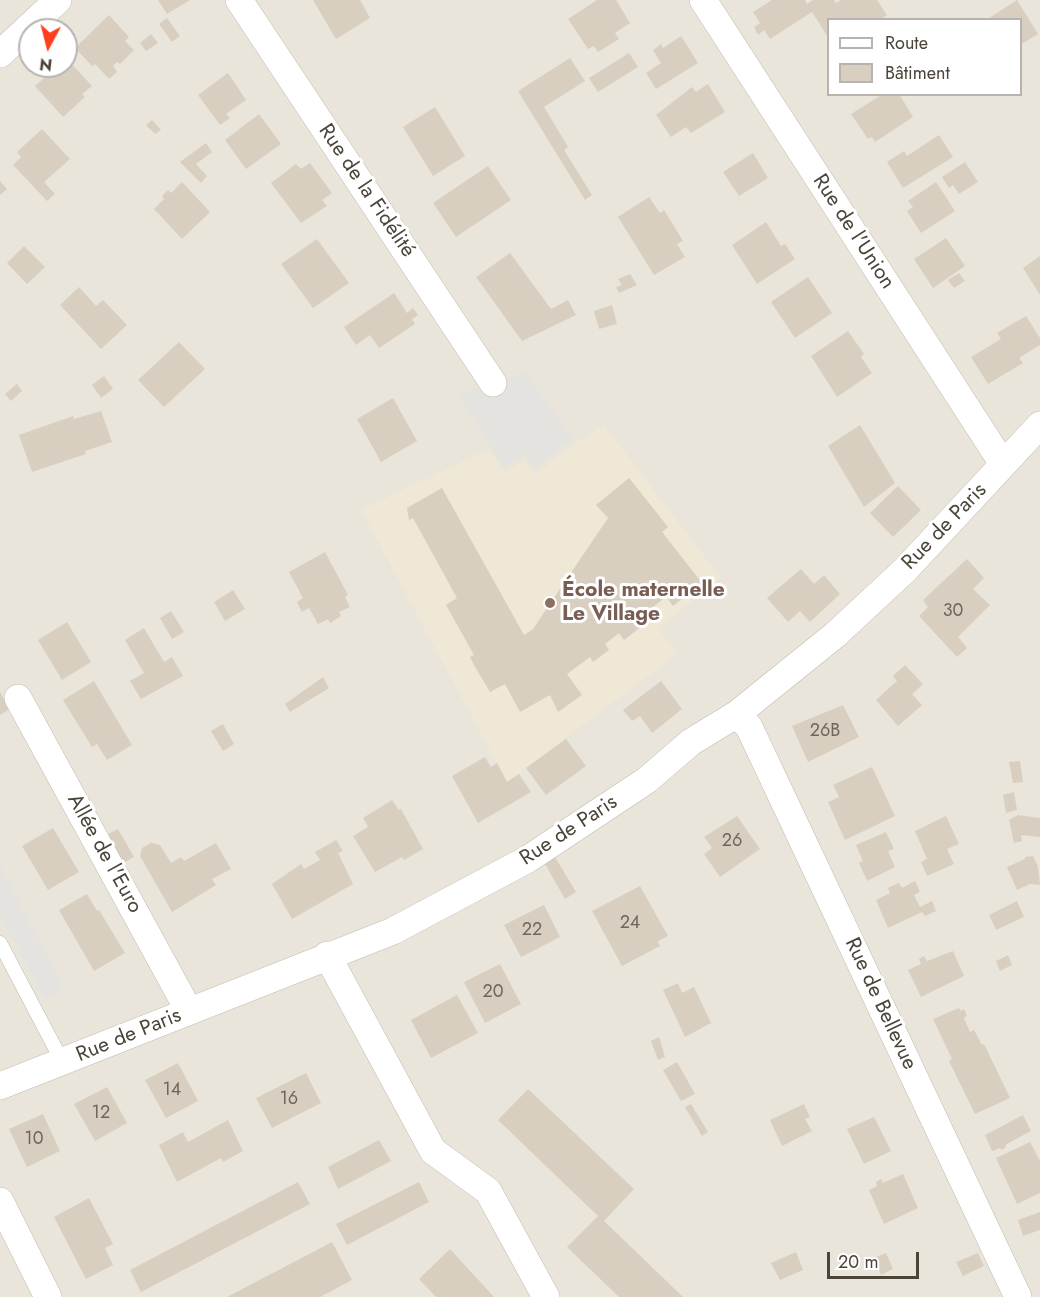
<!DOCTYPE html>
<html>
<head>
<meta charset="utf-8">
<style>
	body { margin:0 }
	#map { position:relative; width:1040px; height:1297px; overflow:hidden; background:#f6f3ec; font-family:Jost,sans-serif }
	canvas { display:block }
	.legend { position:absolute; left:827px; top:18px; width:195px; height:78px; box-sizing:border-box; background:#fff; border:2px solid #b7b4b0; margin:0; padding:8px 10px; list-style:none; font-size:18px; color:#4b4439 }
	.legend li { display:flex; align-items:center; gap:12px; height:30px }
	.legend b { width:30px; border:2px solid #b7b4b0 }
	.north { position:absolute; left:18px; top:18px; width:60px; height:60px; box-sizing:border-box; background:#fff; border:2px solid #b7b4b0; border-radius:50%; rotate:187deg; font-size:16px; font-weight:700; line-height:24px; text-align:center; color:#4b4439 }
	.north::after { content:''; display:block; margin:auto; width:21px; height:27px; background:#fc3f1d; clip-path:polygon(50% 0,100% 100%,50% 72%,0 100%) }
	.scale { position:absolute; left:827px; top:1252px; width:92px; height:27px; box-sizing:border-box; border:3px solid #4b4439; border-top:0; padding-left:8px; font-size:18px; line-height:21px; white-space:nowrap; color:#4b4439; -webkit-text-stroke:4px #fff; paint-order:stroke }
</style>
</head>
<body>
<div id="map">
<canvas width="1040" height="1297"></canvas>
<ul class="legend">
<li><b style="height:8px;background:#fff"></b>Route</li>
<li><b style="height:16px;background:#d8cfc1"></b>Bâtiment</li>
</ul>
<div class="north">N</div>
<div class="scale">20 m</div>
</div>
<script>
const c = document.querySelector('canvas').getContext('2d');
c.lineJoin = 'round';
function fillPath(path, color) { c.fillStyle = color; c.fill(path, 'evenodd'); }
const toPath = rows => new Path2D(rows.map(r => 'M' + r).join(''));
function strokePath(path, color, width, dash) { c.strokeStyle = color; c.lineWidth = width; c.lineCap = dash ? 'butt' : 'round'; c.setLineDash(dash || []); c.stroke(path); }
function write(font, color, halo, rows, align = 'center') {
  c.font = font + ' Jost,sans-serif'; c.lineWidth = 6; c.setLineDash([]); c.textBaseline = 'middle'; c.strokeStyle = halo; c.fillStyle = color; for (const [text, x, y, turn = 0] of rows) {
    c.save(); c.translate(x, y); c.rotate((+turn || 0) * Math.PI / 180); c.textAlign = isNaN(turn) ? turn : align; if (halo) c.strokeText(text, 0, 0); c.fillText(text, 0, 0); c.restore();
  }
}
const residential = toPath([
	[0,0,1040,0,1040,1297,0,1297],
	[828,20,1020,20,1020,94,828,94],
	[30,30,66,30,66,66,30,66]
]);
const education = toPath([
	[604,425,721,578,658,628,677,654,507,782,361,510,489,449,504,472,525,460,535,475,578,441]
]);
const parking = toPath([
	[525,372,573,439,535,468,525,455,504,467,458,394],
	[0,865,64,989,45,999,0,915]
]);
const building = toPath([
	[158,0,190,0,167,14],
	[313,0,360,0,370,18,336,39],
	[597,0,616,0,630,23,615,33,619,39,598,52,594,46,588,49,568,19],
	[772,0,805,0,807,4,813,0,834,0,836,3,841,0,877,0,887,15,880,20,828,20,828,37,812,12,770,39,764,30,758,35,754,27,760,23,753,12],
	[1017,0,1038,34,1020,45,1020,20,986,20],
	[109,15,129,37,125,41,134,50,120,64,117,62,113,66,117,72,109,79,95,64,92,66,75,48],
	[167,18,180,36,172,42,159,24],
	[151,34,158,43,146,51,140,43],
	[681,36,698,63,656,89,646,73,661,63,653,50,661,44,663,48],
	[629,53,638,67,598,92,589,78],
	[66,58,92,86,82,94,85,97,63,117,35,86,58,66,66,66],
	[570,58,585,81,544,107,568,147,564,150,592,195,585,200,518,91],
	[228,73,246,100,226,114,230,118,220,125,198,95],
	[708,84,725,112,691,133,686,127,671,137,656,115,692,87,696,92],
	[883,94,899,94,913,117,875,142,872,137,868,139,851,114],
	[435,107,465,156,433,176,403,127],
	[259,114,281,144,246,169,225,140],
	[152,120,161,130,155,134,146,125],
	[42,129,70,159,44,182,55,194,47,201,13,165,21,157,17,152],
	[939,135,953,157,903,188,887,162,904,151,907,156],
	[206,143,212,152,196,164,207,176,201,183,180,162],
	[753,153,768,178,739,196,723,172],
	[965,162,978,182,959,194,953,185,949,188,942,177],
	[310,163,332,193,322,200,327,206,301,223,271,183,296,164,301,169],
	[488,166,511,200,456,237,433,203],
	[0,181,7,189,0,195],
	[182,182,210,212,182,239,154,209,164,199,162,196,168,190,171,193],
	[936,182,955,211,921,233,907,211,913,207,908,201],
	[649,197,660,213,664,210,683,241,677,244,685,257,654,275,618,217],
	[766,222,781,246,785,244,795,259,757,284,732,245],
	[946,238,965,266,933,288,914,259],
	[317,239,349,283,313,308,281,264],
	[24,246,45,267,27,284,7,263],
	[510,253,551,309,568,300,576,315,522,341,476,277],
	[1040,256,1040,295,1023,268],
	[959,273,965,281,954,288,948,280],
	[630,274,637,285,619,293,616,287,622,285,618,279],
	[808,277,832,313,795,338,771,302],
	[79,287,96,306,103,300,127,325,101,349,60,305],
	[394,293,407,313,413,308,418,315,412,319,415,324,379,348,370,335,356,345,344,327],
	[612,305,617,324,599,329,594,311],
	[1026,316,1040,338,1040,345,1019,358,1023,363,988,384,971,357,1001,339,997,333],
	[848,331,864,354,861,357,872,373,837,397,811,356],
	[179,342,205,369,164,407,138,380],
	[104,376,113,389,101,398,92,385],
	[17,384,22,391,11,401,5,394],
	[393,398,417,441,381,462,357,419],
	[101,411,112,442,85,451,86,454,32,472,19,435,73,416,74,419],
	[860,425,895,483,864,507,828,446],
	[629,478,668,527,662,532,702,583,673,606,666,597,636,620,641,627,624,640,619,633,605,644,609,650,593,662,590,657,567,674,582,695,558,712,550,695,520,712,505,684,490,692,474,665,470,657,474,655,446,605,457,598,413,518,409,520,407,508,442,488,524,635,533,629,608,518,596,505],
	[898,486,921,510,893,537,870,513],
	[325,552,348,595,345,597,350,607,339,612,341,616,330,623,328,619,318,624,309,608,302,612,297,602,303,598,289,572],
	[967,559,984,578,973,589,990,605,958,637,967,648,957,657,919,616,928,607,923,600],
	[801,569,814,584,824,575,840,594,810,622,800,611,788,622,767,598],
	[233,590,245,609,225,621,214,602],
	[171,611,184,632,172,639,160,618],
	[67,622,91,662,62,680,38,640],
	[144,628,164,662,172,657,183,676,141,699,130,681,144,673,125,640],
	[905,665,923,684,912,694,922,705,898,726,876,700,897,681,893,676],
	[323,677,329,688,290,712,285,704],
	[94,681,132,745,107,760,97,744,92,747,63,700],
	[661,681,682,709,652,733,640,716,632,721,623,710],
	[0,692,10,709,0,715],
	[843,705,859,737,808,762,792,726],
	[223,724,234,744,223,751,211,731],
	[566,739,586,766,546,795,526,768],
	[485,757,491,767,497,763,507,782,519,774,531,792,478,823,452,776],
	[1020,761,1023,782,1013,783,1009,762],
	[872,767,895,816,845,840,828,802,839,797,833,785],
	[1014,792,1017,810,1006,813,1003,795],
	[392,800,399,810,401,809,423,849,404,860,402,857,375,872,353,836,368,827,363,818],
	[1018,815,1040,818,1040,837,1021,835,1022,841,1014,843,1009,820],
	[737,816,760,849,720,877,704,854,712,848,704,837],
	[946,816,959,844,947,849,954,864,927,876,921,862,927,859,915,831],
	[53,828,79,872,48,890,22,846],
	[118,829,134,857,122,864,106,835],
	[886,832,894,849,888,851,895,867,867,881,859,863,863,861,856,845],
	[336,840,343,851,338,853,353,884,292,919,272,884,301,864,304,869,320,860,315,852],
	[151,843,160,845,171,863,181,857,184,861,216,843,231,869,212,879,216,885,172,912,140,856,142,848],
	[1033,856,1038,867,1040,885,1030,884,1017,890,1007,867,1025,859,1025,857],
	[555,857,576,892,565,899,545,864],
	[915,881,920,892,914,895,920,907,932,901,936,911,925,916,922,912,888,928,876,900,890,893,888,888,894,885,899,883,902,888],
	[640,886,668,936,658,941,660,946,622,966,592,911],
	[87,894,97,911,99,910,125,953,94,971,59,910],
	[1017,901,1024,917,996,930,989,915],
	[544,905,560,937,521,957,504,925],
	[953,951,964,976,921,997,908,970,921,964,919,959,924,956,927,961],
	[1008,955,1012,965,1000,971,996,961],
	[500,964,521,1004,485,1023,464,982],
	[678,983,682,993,694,987,711,1023,685,1037,663,990],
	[457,995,478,1033,431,1058,411,1020],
	[959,1008,961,1011,964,1009,967,1016,964,1018,970,1032,974,1030,982,1045,984,1044,1010,1098,975,1114,949,1061,952,1059,933,1019],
	[659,1037,665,1057,658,1060,651,1041],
	[677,1062,695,1094,681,1101,663,1070],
	[178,1063,198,1101,166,1118,145,1080],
	[306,1073,321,1103,272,1128,256,1098],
	[107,1087,127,1123,95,1141,74,1104],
	[528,1089,634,1189,604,1221,683,1297,619,1297,567,1247,598,1216,498,1120],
	[691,1104,708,1132,702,1136,685,1107],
	[804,1104,810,1117,805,1119,812,1131,782,1146,770,1120],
	[43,1114,60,1151,27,1167,9,1129],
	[1023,1115,1031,1131,1005,1145,1006,1147,1002,1150,1000,1148,992,1151,985,1135],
	[874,1117,891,1151,864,1164,847,1129],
	[228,1120,243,1151,223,1162,221,1158,177,1182,159,1145,183,1132,188,1142],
	[379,1140,391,1161,338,1189,328,1167],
	[1030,1142,1040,1161,1040,1193,1017,1204,996,1158],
	[903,1174,918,1208,884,1224,869,1190,877,1186,876,1182,881,1179,883,1183],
	[298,1182,310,1204,141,1292,130,1270],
	[419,1182,429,1202,347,1245,336,1224],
	[89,1198,113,1244,105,1248,113,1265,86,1279,54,1217],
	[1040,1212,1040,1230,1023,1236,1018,1220],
	[332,1242,352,1280,320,1297,227,1297],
	[450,1249,494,1297,436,1297,419,1279],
	[796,1252,803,1270,780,1280,771,1263],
	[886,1253,893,1269,881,1275,874,1258],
	[978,1253,984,1266,963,1276,956,1262]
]);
const lane = toPath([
	[0,943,63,1063]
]);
const street = toPath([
	[239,0,493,383],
	[703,0,1003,464],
	[0,54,58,0],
	[18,698,189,1011],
	[737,714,749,727,1018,1297],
	[327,955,433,1151,488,1191,546,1297],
	[0,1086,393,931,528,859,647,780,691,742,737,714,835,635,905,570,1040,425],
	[0,1201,48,1297]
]);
const markers = [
	[550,603,6,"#8d6e63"]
];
const numberNames = [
	["30",953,612],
	["26B",825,732],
	["26",732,842],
	["24",630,924],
	["22",532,931],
	["20",493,993],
	["14",172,1091],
	["16",289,1100],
	["12",101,1114],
	["10",34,1140]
];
const streetNames = [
	["Rue de la Fidélité",366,191,56],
	["Rue de l'Union",853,232,57],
	["Rue de Paris",945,527,-46],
	["Rue de Paris",569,831,-33],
	["Allée de l'Euro",104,854,61],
	["Rue de Bellevue",880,1004,65],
	["Rue de Paris",129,1036,-22]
];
const educationNames = [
	["École maternelle",562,591],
	["Le Village",562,615]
];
fillPath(residential, '#eae5da');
fillPath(education, '#efe8d6');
fillPath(parking, '#e5e3e0');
fillPath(building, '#d8cfc1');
strokePath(lane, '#c2bbae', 15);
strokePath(street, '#c2bbae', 28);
strokePath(lane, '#fff', 14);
strokePath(street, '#fff', 27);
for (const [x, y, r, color] of markers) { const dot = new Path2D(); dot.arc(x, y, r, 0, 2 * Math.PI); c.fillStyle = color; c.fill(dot); strokePath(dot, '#fff', 2); }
write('18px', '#6e675b', null, numberNames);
write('21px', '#4b4439', '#fff', streetNames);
write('bold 21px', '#785e54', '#fff', educationNames, 'left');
</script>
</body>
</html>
